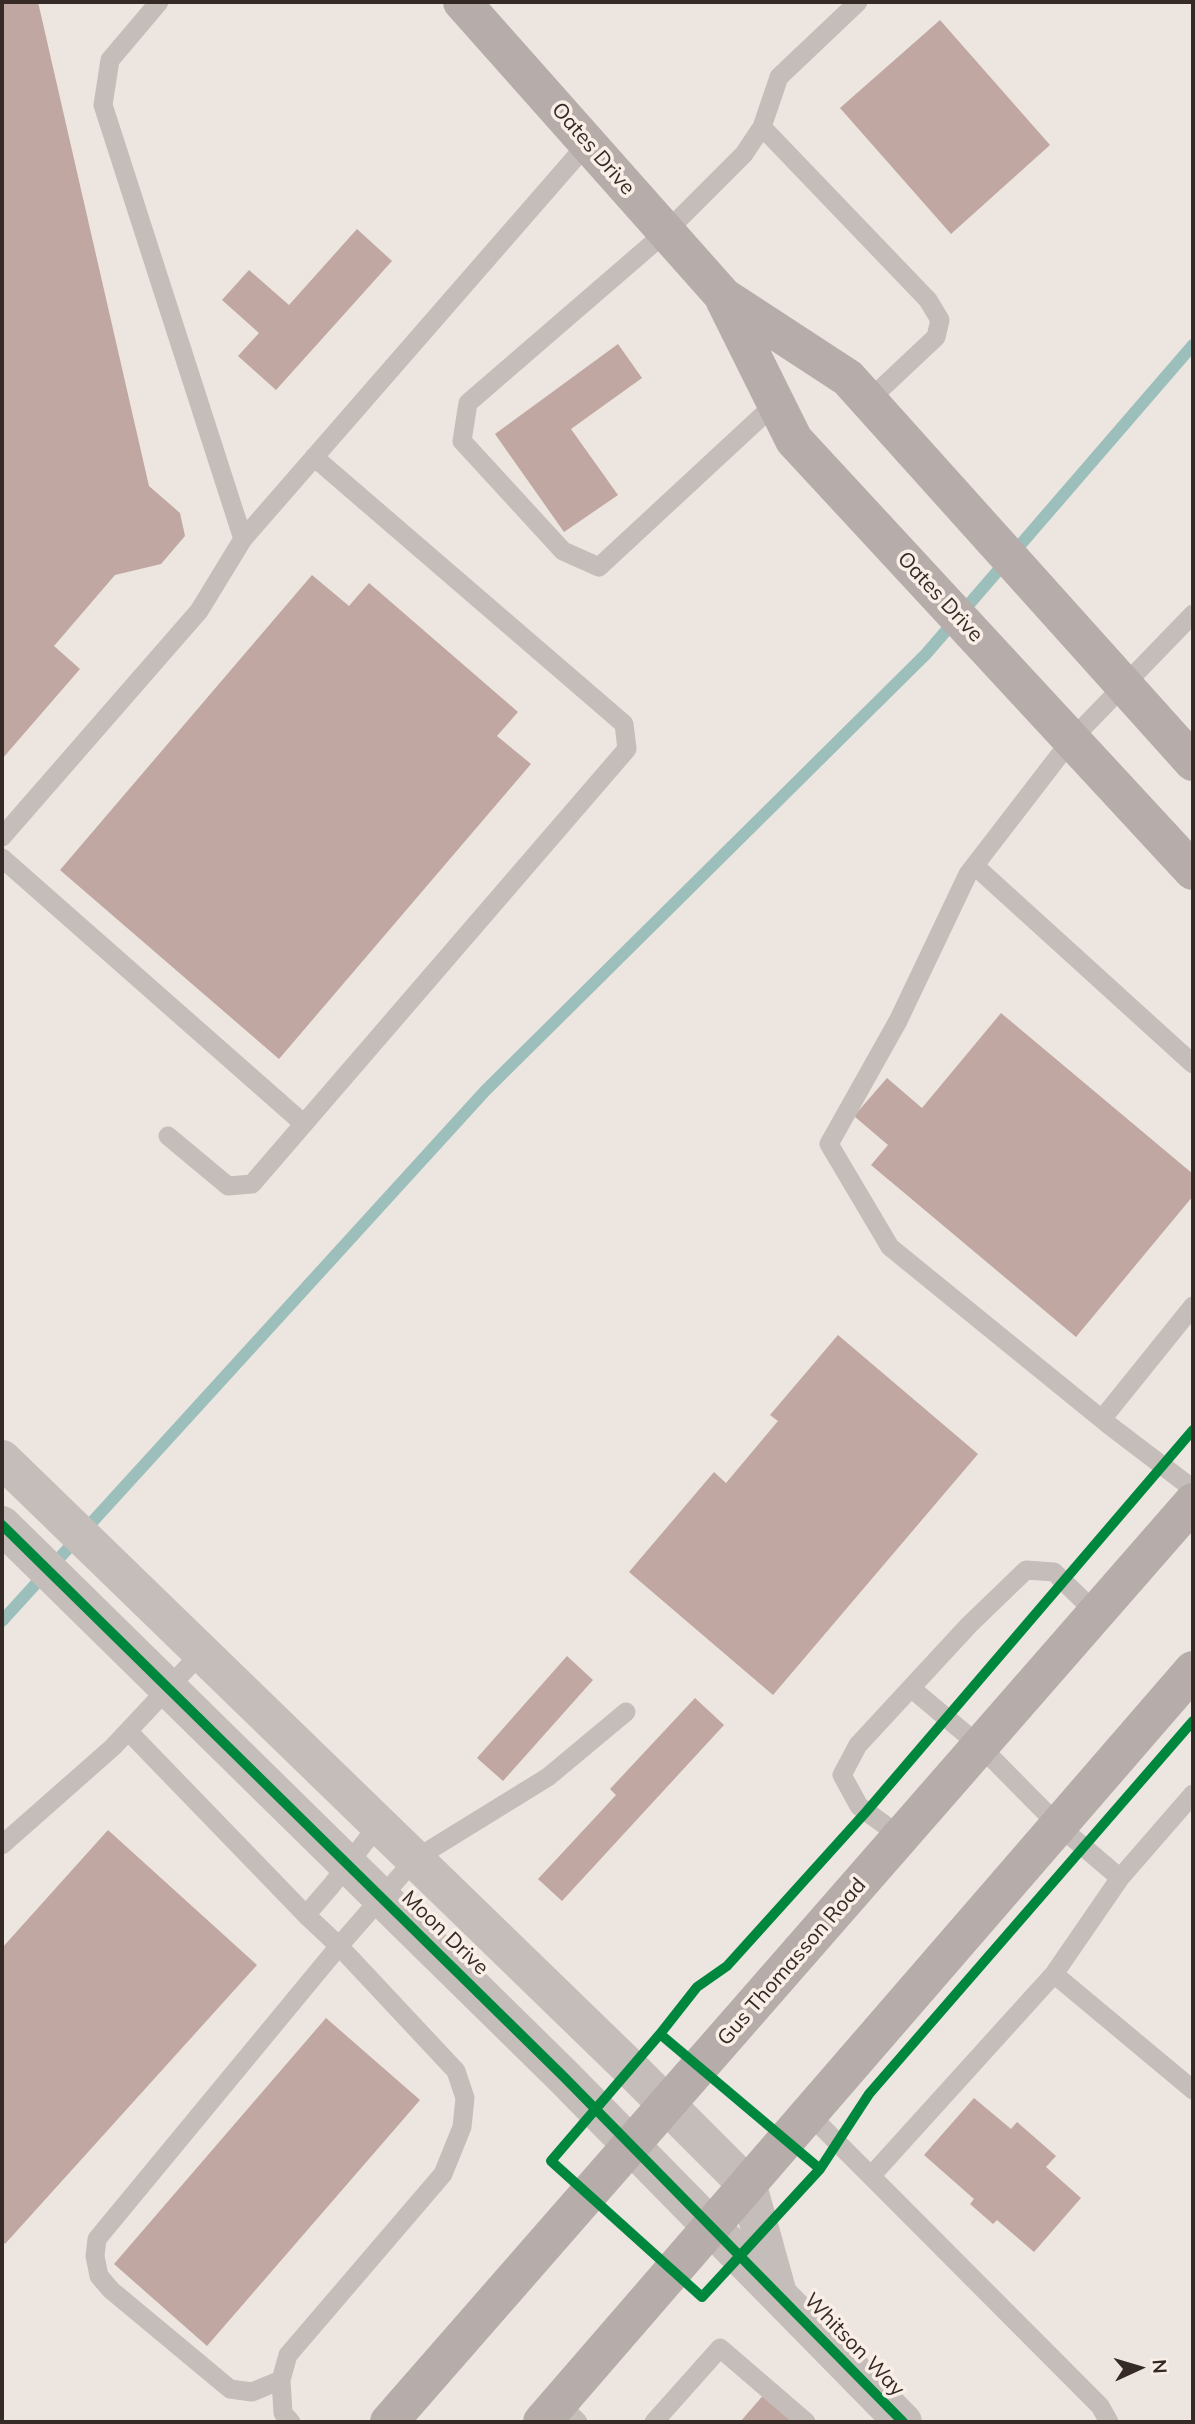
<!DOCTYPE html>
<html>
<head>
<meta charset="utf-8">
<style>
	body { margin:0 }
	#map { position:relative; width:1195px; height:2424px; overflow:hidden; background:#ece5e0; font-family:Mulish,sans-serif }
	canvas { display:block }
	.frame { position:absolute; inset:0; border:4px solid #362a27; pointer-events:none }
	.north { position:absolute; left:1104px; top:2333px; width:70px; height:70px; -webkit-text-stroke:5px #faefe7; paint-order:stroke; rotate:86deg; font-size:19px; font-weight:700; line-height:28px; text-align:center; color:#362a27 }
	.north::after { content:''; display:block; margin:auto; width:24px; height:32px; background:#362a27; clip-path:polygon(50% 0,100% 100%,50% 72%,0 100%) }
</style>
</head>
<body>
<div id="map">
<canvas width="1195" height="2424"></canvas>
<div class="frame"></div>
<div class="north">N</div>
</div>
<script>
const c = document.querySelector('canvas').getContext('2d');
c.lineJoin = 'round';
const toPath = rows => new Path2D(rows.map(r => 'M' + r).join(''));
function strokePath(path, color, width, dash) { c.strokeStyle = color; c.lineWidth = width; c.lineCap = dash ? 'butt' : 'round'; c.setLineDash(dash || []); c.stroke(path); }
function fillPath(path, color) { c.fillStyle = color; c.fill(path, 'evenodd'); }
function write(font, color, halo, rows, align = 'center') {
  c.font = font + ' Mulish,sans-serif'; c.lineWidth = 7; c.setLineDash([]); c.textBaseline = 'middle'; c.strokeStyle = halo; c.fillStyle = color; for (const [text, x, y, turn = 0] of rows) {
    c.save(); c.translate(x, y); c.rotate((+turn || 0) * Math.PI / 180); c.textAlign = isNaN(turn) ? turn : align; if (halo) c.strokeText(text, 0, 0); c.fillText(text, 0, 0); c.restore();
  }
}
const stream = toPath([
	[2,1621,485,1091,926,654,1193,345]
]);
const building = toPath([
	[2,2,38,2,149,486,180,513,185,536,161,564,115,575,54,646,80,669,2,759],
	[940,20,1050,145,951,234,840,108],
	[357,229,392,261,276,390,238,356,259,333,222,300,249,270,289,305],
	[618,344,642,378,571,429,618,495,564,532,495,434],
	[312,575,349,606,369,583,518,712,497,736,531,764,279,1059,60,870],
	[1001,1013,1193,1174,1193,1196,1076,1337,871,1165,888,1145,854,1116,887,1078,922,1108],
	[838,1335,978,1454,773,1695,629,1572,714,1472,726,1483,778,1421,770,1415],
	[567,1656,593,1680,503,1781,477,1758],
	[695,1698,724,1725,562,1901,538,1879,616,1795,610,1789],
	[108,1830,257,1965,5,2244,2,2240,2,1948],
	[326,2018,420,2100,207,2346,114,2264],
	[974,2098,1011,2129,1017,2122,1056,2156,1046,2167,1081,2198,1034,2252,997,2220,993,2224,970,2204,974,2199,924,2155],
	[766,2392,800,2422,740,2422]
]);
const service = toPath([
	[762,127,928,300,940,320,936,337,868,401],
	[776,403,599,567,563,551,462,441,468,403,666,232,744,154,762,127,779,77,858,2],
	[243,539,588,143],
	[1193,614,1072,739,968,874,898,1021,829,1144,890,1247,1109,1425,1193,1489],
	[2,837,199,611,243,539,103,105,110,60,159,2],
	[2,858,304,1124],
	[975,866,1193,1064],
	[168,1136,228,1186,252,1184,627,749,624,724,314,457],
	[1102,1419,1193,1306],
	[128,1731,306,1915,331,1886,379,1824],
	[901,1837,859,1806,842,1775,858,1745,969,1625,1026,1570,1054,1572,1096,1613],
	[2,1845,113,1747,202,1652],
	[1120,1878,1193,1794],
	[1054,1974,1193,2090],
	[810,2115,1100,2406,1109,2422],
	[871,2176,1054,1974,1120,1878,1059,1826,980,1746,911,1688],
	[281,2380,252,2392,230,2389,111,2290,99,2276,95,2256,97,2239,339,1946,306,1915],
	[559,2403,578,2422],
	[291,2422,283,2413,281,2380,288,2355,443,2174,462,2127,465,2098,456,2071,339,1946,415,1859,548,1777,626,1712],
	[654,2422,720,2348,806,2422]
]);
const tertiary = toPath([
	[2,1459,631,2069,748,2186,777,2290],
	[2,1525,563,2076,903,2422]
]);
const secondary = toPath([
	[462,2,724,297,848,378,1193,762],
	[724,299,794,440,1193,871],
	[389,2422,1193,1502],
	[542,2422,1193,1670]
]);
const cycleway = toPath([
	[1193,1430,866,1812,727,1966,697,1987,660,2034,551,2161,702,2297,820,2169,869,2094,1193,1721],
	[2,1525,563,2076,903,2422],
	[660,2034,820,2169]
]);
const streetNames = [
	["Oates Drive",593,149,49],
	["Oates Drive",940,597,47],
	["Moon Drive",445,1933,44],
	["Gus Thomasson Road",792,1962,-49],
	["Whitson Way",854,2345,46]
];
strokePath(stream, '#9cbfbb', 12);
fillPath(building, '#c1a7a1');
strokePath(service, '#c5bdb9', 19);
strokePath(tertiary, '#c5bdb9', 38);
strokePath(secondary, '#b6adaa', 38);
strokePath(cycleway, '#00873e', 10);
write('21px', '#362a27', '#faefe7', streetNames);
</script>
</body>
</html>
